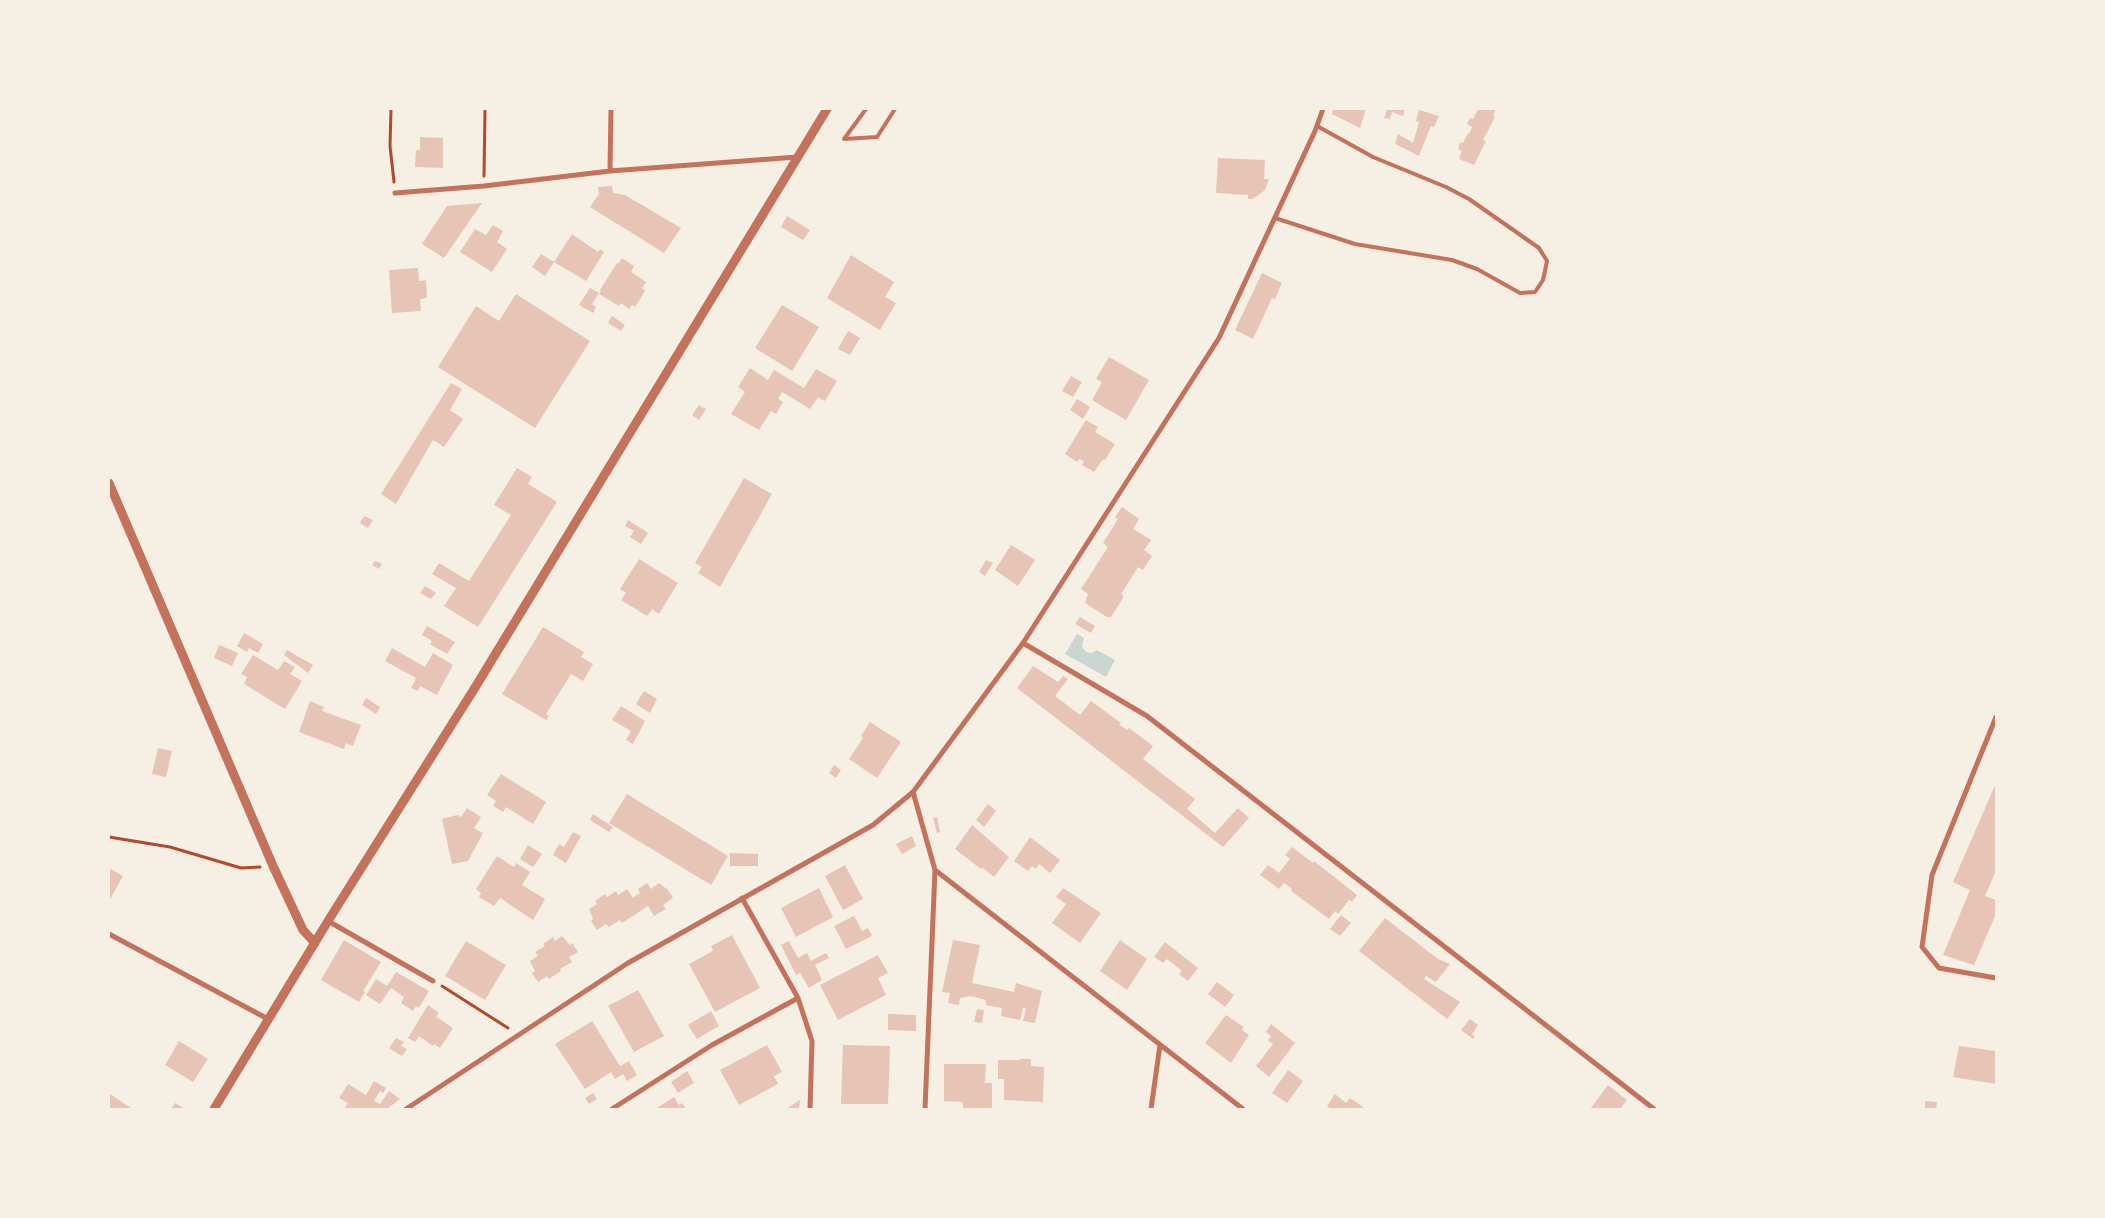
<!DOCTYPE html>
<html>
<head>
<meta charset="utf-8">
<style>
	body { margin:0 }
	#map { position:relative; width:2105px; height:1218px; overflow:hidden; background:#f6efe4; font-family:Karla,sans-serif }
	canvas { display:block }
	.frame { position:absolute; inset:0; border:110px solid #f6efe4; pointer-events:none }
</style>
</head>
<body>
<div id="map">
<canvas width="2105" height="1218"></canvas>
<div class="frame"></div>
</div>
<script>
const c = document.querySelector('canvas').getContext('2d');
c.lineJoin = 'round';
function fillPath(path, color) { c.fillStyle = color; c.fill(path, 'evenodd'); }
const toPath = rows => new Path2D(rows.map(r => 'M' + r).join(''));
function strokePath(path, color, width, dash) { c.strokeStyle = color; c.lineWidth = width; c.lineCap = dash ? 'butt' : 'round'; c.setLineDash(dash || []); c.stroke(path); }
const water = toPath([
	[1077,634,1084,638,1082,646,1086,652,1092,653,1097,650,1115,660,1106,677,1065,654]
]);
const building = toPath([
	[1333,109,1366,109,1360,128,1332,114],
	[1387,109,1405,109,1403,116,1392,112,1390,119,1384,118],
	[1478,109,1496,109,1493,116,1495,117,1483,140,1486,141,1474,165,1459,159,1462,151,1458,149,1460,142,1463,143,1468,133,1469,134,1472,127,1467,124,1470,118,1473,119],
	[1419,110,1439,116,1434,127,1431,126,1419,156,1395,144,1398,134,1413,143,1419,122,1416,121],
	[420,137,443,138,443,168,415,167,416,150,420,150],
	[1218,158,1265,160,1264,179,1269,179,1265,190,1253,199,1248,199,1248,195,1216,193],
	[612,186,613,193,625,195,681,228,664,253,590,207,599,194,598,187],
	[482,203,444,258,422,244,447,206],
	[787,216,810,230,803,240,781,227],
	[493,225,503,231,497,242,507,249,492,272,460,252,475,229,486,235],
	[572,234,598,252,600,249,604,252,586,281,554,262,545,276,532,267,541,254,554,262],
	[851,255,894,282,885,297,896,303,880,330,827,298],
	[622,258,634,266,631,272,646,282,642,288,645,291,635,307,632,305,629,309,621,303,619,306,599,294,601,291,600,290,617,263,618,264],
	[418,268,419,281,426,280,427,298,420,299,421,311,392,313,389,270],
	[1262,273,1282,283,1275,299,1272,298,1253,339,1235,330],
	[590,288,599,293,592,304,596,307,593,313,579,305],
	[516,294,590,341,535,428,438,367,476,306,499,321],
	[782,305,819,327,792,371,755,348],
	[612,316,625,325,621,331,608,323],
	[848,331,860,338,850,355,838,349],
	[1109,357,1149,380,1126,420,1092,400,1102,382,1096,379],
	[750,368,768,380,774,370,804,388,816,369,837,381,825,401,818,397,810,409,782,392,778,399,783,402,776,414,771,411,759,430,731,414,745,392,738,387],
	[1071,376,1082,382,1073,397,1062,391],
	[451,383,462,389,450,410,463,419,444,447,433,440,396,504,381,494],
	[1077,399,1090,407,1083,419,1070,410],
	[699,405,706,409,699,420,692,415],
	[1086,420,1098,427,1095,432,1115,444,1105,460,1103,459,1094,472,1082,465,1084,461,1079,459,1077,462,1065,454],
	[517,468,532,477,528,484,557,502,478,627,444,606,456,588,432,574,439,563,469,581,511,515,494,505],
	[744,478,772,494,720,587,698,573,702,567,695,563],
	[1122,507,1139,519,1133,529,1151,540,1144,550,1152,556,1143,570,1138,567,1121,594,1123,595,1123,598,1111,617,1107,617,1085,603,1088,594,1081,589,1108,547,1103,543,1118,519,1115,517],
	[364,516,373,520,368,528,360,523],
	[628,520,648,533,641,544,630,537,634,531,625,526],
	[1011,545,1035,560,1018,586,995,570],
	[639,559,678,583,659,614,652,609,647,616,621,600,626,593,620,589],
	[986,560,993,563,985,576,979,572],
	[375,561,382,564,379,569,372,565],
	[425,586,436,593,431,599,420,593],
	[1080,617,1095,626,1091,633,1075,624],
	[427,626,455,642,447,654,430,644,432,641,422,635],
	[543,627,584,652,581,657,593,664,583,681,571,674,546,714,549,716,546,720,502,694],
	[244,633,263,644,258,653,249,648,247,652,237,646],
	[219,645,238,653,232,666,214,658],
	[392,648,425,667,433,653,453,665,437,695,420,686,418,691,411,688,416,678,385,661],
	[287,650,313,665,308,673,284,655],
	[253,655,278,670,284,661,295,667,290,674,302,681,285,709,244,684,247,677,241,674],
	[1033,666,1058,682,1063,676,1068,679,1055,696,1080,715,1091,701,1121,723,1119,724,1127,730,1129,728,1153,746,1143,759,1195,799,1187,809,1215,833,1238,808,1249,818,1223,847,1017,688],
	[644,691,657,699,650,713,636,704],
	[366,698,380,707,376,714,362,705],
	[310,701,324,707,322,711,361,725,353,746,346,743,344,749,299,732],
	[621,706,645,721,633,744,626,740,631,731,612,720],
	[870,722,901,742,877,778,849,759,863,738,861,736],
	[158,748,172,751,166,777,152,774],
	[834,765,841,770,836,778,829,773],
	[501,774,546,802,533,824,506,807,503,812,493,806,496,801,487,795],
	[1996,783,1996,871,1985,896,1996,900,1996,914,1974,965,1943,955,1970,890,1953,882],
	[627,794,728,856,711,885,609,823],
	[988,804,996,811,984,827,976,820],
	[467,808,481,817,474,828,483,833,468,861,452,864,442,819,457,815,461,817],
	[593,814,613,827,609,832,590,820],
	[937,817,940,832,937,833,933,818],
	[972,825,1009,857,994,877,983,868,981,869,955,849],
	[573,832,581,836,566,863,553,855,559,844,564,847],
	[912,836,916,846,902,854,896,844],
	[1030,837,1060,860,1050,873,1039,864,1036,869,1032,866,1028,871,1014,861],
	[528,845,542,854,533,867,520,859],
	[1292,847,1313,863,1314,861,1357,895,1352,902,1349,900,1338,914,1335,911,1329,919,1291,891,1292,889,1284,883,1279,889,1260,875,1268,865,1279,873,1290,859,1285,855],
	[730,853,758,854,758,866,730,866],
	[497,856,514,867,516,863,530,872,522,885,545,899,533,920,500,898,494,906,479,897,481,893,476,889],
	[845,865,863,899,843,910,825,876],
	[109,868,123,876,109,901],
	[647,883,651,889,659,883,668,890,673,898,663,905,666,909,654,916,648,906,622,923,620,920,609,927,606,924,597,930,591,921,593,919,589,909,597,904,595,901,605,894,607,897,616,891,618,895,627,889,633,898,640,893,638,889],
	[819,888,833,917,796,937,781,908],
	[1063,888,1101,913,1080,943,1052,923,1066,904,1056,897],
	[1341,915,1351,923,1340,936,1330,929],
	[854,916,862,931,868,928,872,936,846,949,834,926],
	[1385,918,1438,959,1450,964,1436,982,1426,976,1424,979,1460,1002,1447,1019,1359,951],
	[732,935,760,988,715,1012,689,964,713,951,711,946],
	[562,936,570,945,572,943,578,952,569,957,572,962,560,969,561,971,549,979,547,976,538,982,532,973,535,971,530,961,538,956,535,952,545,946,543,944,553,937,555,941],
	[344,940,381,962,363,991,365,992,359,1002,321,980],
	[953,940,980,945,972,983,1014,992,1016,983,1042,991,1035,1023,1023,1021,1026,1008,1023,1008,1020,1020,1001,1016,1002,1008,986,1005,986,1000,970,996,960,998,959,1005,948,1003,950,993,942,992],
	[1120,940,1147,959,1127,990,1100,971],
	[466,941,506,965,485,1000,445,976],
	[789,941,798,958,807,953,811,961,826,953,829,958,815,965,822,980,809,988,800,973,796,975,781,945],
	[1165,942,1198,968,1188,981,1179,974,1182,971,1167,959,1163,963,1154,957],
	[878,955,888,973,878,978,886,995,838,1020,820,985],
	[396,972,429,991,419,1008,416,1006,413,1011,401,1003,404,997,391,988,380,1004,366,995,376,979,387,986],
	[1217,982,1234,995,1225,1007,1208,994],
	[638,990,664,1036,634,1052,608,1006],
	[428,1005,439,1013,436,1017,453,1028,440,1048,434,1044,433,1046,419,1036,415,1042,408,1038],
	[977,1009,984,1010,982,1023,974,1022],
	[711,1011,719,1026,697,1039,688,1025],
	[888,1014,916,1015,916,1031,888,1030],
	[1226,1015,1244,1027,1242,1030,1249,1035,1231,1063,1205,1043],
	[1470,1019,1478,1025,1472,1034,1475,1036,1473,1039,1461,1030],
	[592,1021,620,1066,629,1061,637,1075,627,1081,623,1074,615,1079,611,1072,585,1089,555,1044],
	[1271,1024,1295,1043,1269,1077,1256,1066,1273,1044,1268,1040,1271,1036,1266,1032],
	[396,1038,404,1042,401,1046,407,1049,402,1056,389,1048],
	[179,1041,208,1059,193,1082,165,1065],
	[767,1045,782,1072,774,1076,778,1084,739,1105,720,1070],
	[843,1045,890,1046,888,1104,841,1104],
	[1959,1046,1996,1051,1996,1084,1953,1077],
	[1020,1059,1031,1059,1031,1066,1044,1067,1043,1102,1004,1100,1004,1079,998,1079,998,1060,1020,1060],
	[944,1064,986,1064,985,1081,983,1083,992,1083,992,1109,963,1109,963,1102,944,1101],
	[1288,1070,1303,1081,1287,1103,1272,1093],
	[687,1071,694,1083,678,1093,671,1082],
	[374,1081,386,1088,383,1093,380,1091,374,1101,380,1104,389,1091,400,1099,387,1109,344,1109,348,1103,339,1098,348,1084,366,1095],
	[1608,1085,1627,1100,1620,1109,1590,1109],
	[593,1093,597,1099,589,1104,585,1098],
	[110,1094,131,1108,131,1109,109,1109],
	[1335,1094,1346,1103,1350,1098,1366,1109,1331,1109,1327,1106],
	[674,1097,679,1105,682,1103,686,1109,655,1109],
	[800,1100,799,1109,786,1109],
	[1925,1101,1937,1102,1936,1109,1925,1109],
	[175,1103,185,1109,171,1109]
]);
const path = toPath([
	[391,109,390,146,394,182],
	[484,176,485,109],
	[109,837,170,847,241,868,260,867],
	[442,986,508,1028]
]);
const service = toPath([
	[866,109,844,139,877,137,895,109],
	[1275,218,1355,244,1452,260,1477,269,1520,293,1535,292,1543,280,1547,261,1539,248,1469,199,1446,187,1373,157,1317,126]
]);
const minor = toPath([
	[610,171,611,109],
	[395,193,484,186,610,171,797,157],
	[1023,643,1147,716,1654,1109],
	[1996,717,1932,875,1922,947,1939,968,1996,978],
	[913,792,935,870,1243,1109],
	[742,898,798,998,812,1041,810,1109],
	[328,921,433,981],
	[109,934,268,1019],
	[406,1109,628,963,873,825,913,792,1023,643,1219,338,1315,131,1323,109],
	[612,1109,712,1045,798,998],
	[925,1109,935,870],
	[1151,1109,1160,1045]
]);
const tertiary = toPath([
	[109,483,273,866,303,930,315,943],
	[214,1109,328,921,476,686,827,109]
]);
fillPath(water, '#c9d6d2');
fillPath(building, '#e6c5b7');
strokePath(path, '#b5482f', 3);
strokePath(service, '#c5725c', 4);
strokePath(minor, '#c5725c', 5);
strokePath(tertiary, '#c5725c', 9);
</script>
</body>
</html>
